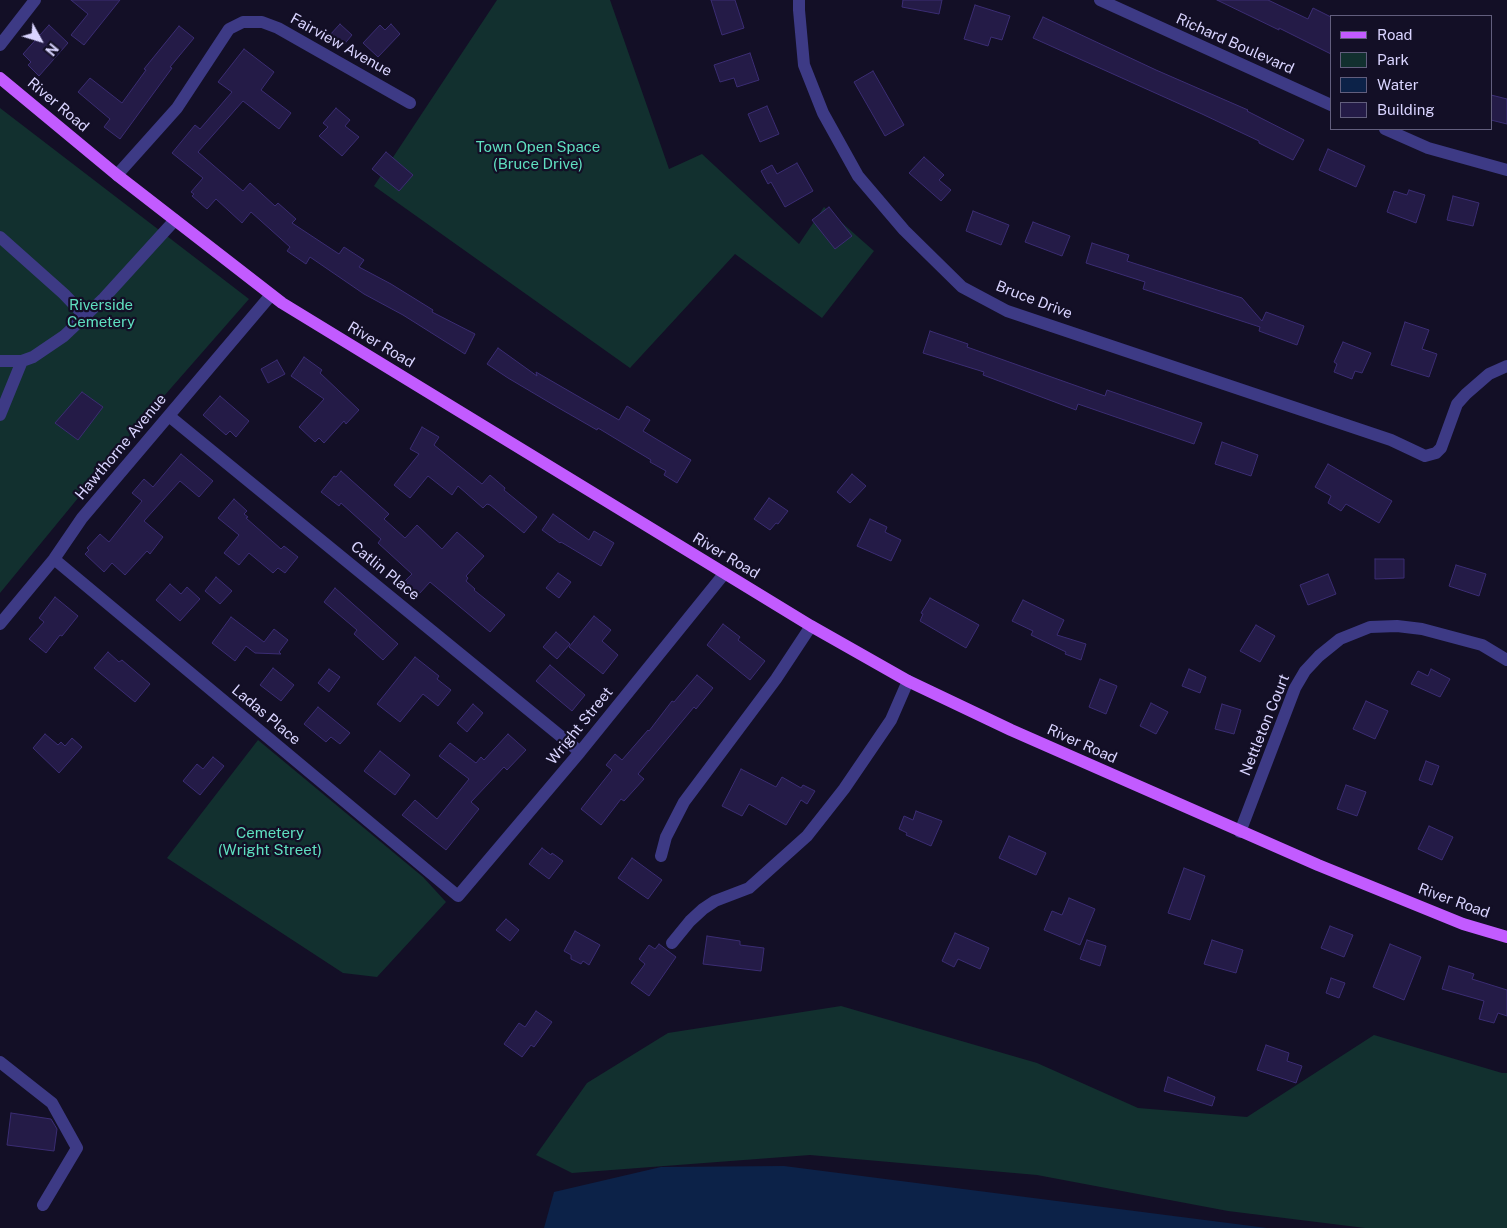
<!DOCTYPE html>
<html>
<head>
<meta charset="utf-8">
<style>
	body { margin:0 }
	#map { position:relative; width:1507px; height:1228px; overflow:hidden; background:#130f26; font-family:"Public Sans",sans-serif }
	canvas { display:block }
	.legend { position:absolute; left:1330px; top:15px; width:162px; height:115px; box-sizing:border-box; background:#130f26; border:1px solid #625e7d; margin:0; padding:6px 9px; list-style:none; font-size:15px; color:#d9d4ff }
	.legend li { display:flex; align-items:center; gap:10px; height:25px }
	.legend b { width:25px; border:1px solid #625e7d }
	.north { position:absolute; left:15px; top:15px; width:50px; height:50px; -webkit-text-stroke:4px #130f26; paint-order:stroke; rotate:129deg; font-size:14px; font-weight:700; line-height:20px; text-align:center; color:#d9d4ff }
	.north::after { content:''; display:block; margin:auto; width:18px; height:22px; background:#d9d4ff; clip-path:polygon(50% 0,100% 100%,50% 72%,0 100%) }
</style>
</head>
<body>
<div id="map">
<canvas width="1507" height="1228"></canvas>
<ul class="legend">
<li><b style="height:6px;background:#c25bff"></b>Road</li>
<li><b style="height:14px;background:#12302f"></b>Park</li>
<li><b style="height:14px;background:#0c2248"></b>Water</li>
<li><b style="height:14px;background:#241b47"></b>Building</li>
</ul>
<div class="north">N</div>
</div>
<script>
const c = document.querySelector('canvas').getContext('2d');
c.lineJoin = 'round';
function fillPath(path, color) { c.fillStyle = color; c.fill(path, 'evenodd'); }
const toPath = rows => new Path2D(rows.map(r => 'M' + r).join(''));
function strokePath(path, color, width, dash) { c.strokeStyle = color; c.lineWidth = width; c.lineCap = dash ? 'butt' : 'round'; c.setLineDash(dash || []); c.stroke(path); }
function write(font, color, halo, rows, align = 'center') {
  c.font = font + ' "Public Sans",sans-serif'; c.lineWidth = 4.5; c.setLineDash([]); c.textBaseline = 'middle'; c.strokeStyle = halo; c.fillStyle = color; for (const [text, x, y, turn = 0] of rows) {
    c.save(); c.translate(x, y); c.rotate((+turn || 0) * Math.PI / 180); c.textAlign = isNaN(turn) ? turn : align; if (halo) c.strokeText(text, 0, 0); c.fillText(text, 0, 0); c.restore();
  }
}
const green = toPath([
	[497,0,610,0,669,169,702,154,799,244,824,207,874,251,822,318,735,254,630,368,374,186],
	[0,108,249,299,129,436,0,593],
	[258,740,423,877,446,902,377,977,343,973,167,858],
	[841,1006,1037,1063,1138,1108,1247,1117,1374,1035,1502,1073,1507,1073,1507,1228,1365,1228,1228,1211,1037,1175,810,1155,572,1173,536,1155,587,1083,668,1033]
]);
const water = toPath([
	[784,1166,1267,1228,544,1228,554,1192,661,1167]
]);
const building = toPath([
	[71,0,120,0,84,45,71,35,88,14,71,0],
	[711,0,735,0,744,28,722,35,711,0],
	[903,0,942,0,939,14,902,7,903,0],
	[1217,0,1268,0,1308,19,1313,8,1331,17,1331,54,1279,28,1279,30,1217,0],
	[975,5,1010,16,1002,40,991,37,988,46,964,39,975,5],
	[1043,17,1156,70,1248,110,1247,111,1304,140,1293,160,1259,143,1259,141,1202,114,1033,38,1043,17],
	[340,24,352,35,342,47,329,36,340,24],
	[391,24,400,34,378,57,363,43,380,25,385,30,391,24],
	[49,25,68,43,39,76,28,65,31,62,23,54,49,25],
	[179,26,194,38,170,67,172,68,120,139,104,127,110,119,78,92,90,78,122,103,146,70,144,69,179,26],
	[244,49,274,72,261,90,291,113,279,129,243,101,198,152,243,191,250,183,275,206,278,203,296,219,292,223,339,254,344,247,364,260,359,267,391,284,433,310,432,312,475,334,465,354,403,315,364,294,310,257,306,264,287,251,290,247,251,212,242,223,216,199,207,209,192,196,194,194,191,192,203,178,172,153,195,125,200,129,232,92,218,82,244,49],
	[750,53,759,80,737,87,734,78,720,82,714,65,750,53],
	[873,71,904,125,885,136,854,82,873,71],
	[1491,95,1507,99,1507,124,1491,120,1491,95],
	[767,106,779,134,760,142,748,114,767,106],
	[336,108,350,120,345,126,359,137,342,156,319,136,328,127,323,123,336,108],
	[1328,149,1365,166,1356,187,1319,170,1328,149],
	[386,152,413,175,399,191,372,169,386,152],
	[924,157,944,175,939,180,951,190,941,201,909,173,924,157],
	[797,163,813,191,785,207,771,182,768,184,761,171,772,165,777,174,797,163],
	[1409,190,1425,195,1416,223,1387,212,1394,191,1407,195,1409,190],
	[1453,196,1479,203,1473,226,1447,220,1453,196],
	[829,207,852,236,835,249,812,220,829,207],
	[973,211,1009,225,1001,245,966,231,973,211],
	[1033,222,1070,236,1062,256,1025,242,1033,222],
	[1092,243,1129,255,1127,261,1242,298,1262,321,1266,312,1304,326,1297,345,1259,331,1260,327,1143,289,1145,282,1086,263,1092,243],
	[1405,322,1429,330,1422,349,1437,354,1429,377,1391,365,1405,322],
	[930,331,968,344,967,347,1105,396,1107,390,1202,423,1194,444,1078,404,1076,410,983,375,984,372,923,353,930,331],
	[1343,342,1371,353,1362,373,1355,371,1352,379,1334,372,1337,364,1334,362,1343,342],
	[498,348,537,376,536,372,619,420,627,406,650,420,643,431,691,460,677,483,664,475,666,471,650,462,651,460,598,428,597,430,557,407,508,378,487,364,498,348],
	[304,357,322,370,320,373,359,410,346,424,344,421,324,443,319,438,315,442,299,427,324,399,291,376,304,357],
	[277,360,285,374,268,383,261,369,277,360],
	[82,392,103,407,78,440,55,423,82,392],
	[220,396,249,421,236,437,230,431,226,435,203,415,220,396],
	[422,427,439,437,434,445,482,484,490,475,505,488,504,490,537,517,524,533,490,505,487,504,483,508,458,486,452,495,428,476,410,498,394,485,419,454,410,449,422,427],
	[1222,442,1258,455,1251,476,1215,464,1222,442],
	[181,454,213,481,199,497,180,481,144,521,163,537,150,554,147,551,125,575,112,563,104,572,85,554,89,550,87,548,100,534,109,542,142,501,132,493,144,479,153,487,181,454],
	[1328,464,1392,501,1379,523,1346,504,1341,511,1328,503,1331,496,1315,487,1328,464],
	[341,471,389,514,384,519,405,538,417,525,442,549,457,532,484,556,466,576,468,578,466,581,475,589,474,590,505,615,490,632,430,582,419,594,405,581,412,574,378,543,381,539,341,503,339,506,321,492,334,476,336,477,341,471],
	[852,474,866,486,850,503,837,492,852,474],
	[769,498,788,511,778,524,776,523,770,530,754,519,769,498],
	[234,499,247,511,244,514,248,517,246,518,281,549,284,546,298,557,285,573,278,568,273,573,249,553,239,565,224,553,239,535,218,518,234,499],
	[553,514,589,540,594,531,614,543,601,566,561,542,560,543,542,530,553,514],
	[870,519,887,527,885,532,901,540,891,561,857,546,870,519],
	[1375,559,1404,559,1404,578,1375,579,1375,559],
	[1456,565,1486,574,1479,596,1449,586,1456,565],
	[558,573,571,582,559,598,546,588,558,573],
	[1328,574,1336,594,1308,605,1300,585,1328,574],
	[216,577,232,591,220,604,205,591,216,577],
	[170,584,181,594,187,587,200,599,180,621,156,600,170,584],
	[335,588,398,644,383,660,354,634,357,630,324,602,335,588],
	[55,597,78,616,62,636,60,635,46,653,29,639,44,622,39,618,55,597],
	[930,598,979,625,966,648,920,621,923,614,921,613,930,598],
	[1023,600,1064,620,1057,635,1086,644,1081,660,1065,654,1066,652,1031,635,1033,631,1012,621,1023,600],
	[594,616,611,630,602,641,618,655,603,674,569,647,594,616],
	[231,617,264,642,274,629,288,640,279,652,281,654,255,653,246,646,235,661,212,643,231,617],
	[723,624,740,637,738,640,765,661,750,680,707,645,723,624],
	[1256,625,1275,636,1260,662,1240,651,1256,625],
	[556,632,570,644,557,659,543,647,556,632],
	[108,652,119,662,122,660,150,684,135,702,94,668,108,652],
	[415,657,439,676,437,679,451,690,438,706,423,694,400,722,377,704,415,657],
	[550,665,585,695,572,711,536,681,550,665],
	[273,668,294,685,281,701,260,685,273,668],
	[329,669,340,677,329,692,318,683,329,669],
	[1189,669,1206,677,1200,693,1182,686,1189,669],
	[1431,669,1450,679,1440,697,1411,684,1418,671,1428,676,1431,669],
	[697,675,713,688,696,709,694,707,638,774,644,779,624,801,621,799,601,825,581,809,612,770,606,765,615,754,622,760,648,730,649,731,672,701,674,702,697,675],
	[1100,679,1117,686,1106,714,1089,707,1100,679],
	[1366,701,1388,711,1375,739,1353,729,1366,701],
	[1151,703,1168,712,1156,734,1140,726,1151,703],
	[473,704,483,713,467,732,457,723,473,704],
	[1222,704,1241,710,1234,734,1215,729,1222,704],
	[318,707,350,733,340,744,331,737,326,742,304,724,318,707],
	[45,734,58,745,61,742,65,746,72,738,82,747,59,773,33,748,45,734],
	[508,734,526,750,507,770,504,767,471,802,479,809,446,850,402,815,415,800,437,819,469,779,439,756,450,743,476,763,481,757,484,760,508,734],
	[380,751,410,775,395,795,364,771,380,751],
	[213,757,224,766,200,795,183,781,197,764,203,769,213,757],
	[1426,761,1439,766,1432,785,1419,780,1426,761],
	[741,769,776,787,782,777,801,788,803,785,815,791,807,804,801,800,786,825,749,804,742,816,722,806,741,769],
	[1346,785,1366,792,1357,816,1337,809,1346,785],
	[916,811,942,821,931,846,906,835,907,833,899,829,904,816,913,820,916,811],
	[1429,826,1453,837,1442,860,1418,849,1429,826],
	[1009,836,1046,853,1036,875,999,858,1009,836],
	[542,848,551,855,552,853,563,861,549,879,529,864,542,848],
	[632,858,662,880,648,899,618,878,632,858],
	[1184,868,1205,876,1190,920,1168,913,1184,868],
	[1069,898,1095,909,1080,945,1044,930,1052,911,1062,915,1069,898],
	[506,919,519,930,510,941,496,930,506,919],
	[1330,926,1353,935,1344,957,1321,948,1330,926],
	[575,931,600,945,589,965,583,961,581,964,571,959,571,955,564,951,575,931],
	[955,933,989,948,980,969,958,959,954,967,942,961,955,933],
	[707,936,740,941,740,945,764,948,761,971,703,964,707,936],
	[1087,940,1106,946,1100,966,1080,959,1087,940],
	[1212,940,1243,950,1236,973,1204,964,1212,940],
	[659,944,676,957,649,996,631,983,645,964,639,959,649,945,655,949,659,944],
	[1390,944,1421,957,1404,1000,1373,987,1390,944],
	[1449,966,1474,974,1472,979,1507,990,1507,1016,1498,1013,1494,1023,1479,1019,1484,1001,1442,989,1449,966],
	[1331,978,1345,983,1339,998,1326,993,1331,978],
	[536,1011,552,1022,534,1047,531,1045,522,1057,504,1044,519,1023,525,1027,536,1011],
	[1266,1045,1289,1053,1287,1061,1302,1066,1296,1083,1257,1070,1266,1045],
	[1168,1077,1215,1097,1212,1106,1164,1091,1168,1077],
	[11,1113,51,1119,57,1129,54,1151,7,1145,11,1113]
]);
const minor = toPath([
	[799,0,799,10,804,65,823,113,858,176,904,230,962,287,1007,311,1391,440,1425,456,1436,453,1441,448,1457,404,1466,394,1489,374,1507,366],
	[1100,0,1331,105],
	[0,45,35,0],
	[1385,129,1428,148,1507,170],
	[117,175,177,108,229,29,243,22,262,22,278,28,410,103],
	[0,237,64,294,84,315],
	[0,361,22,361,33,357,64,336,104,298,175,220],
	[0,415,22,361],
	[169,416,580,752],
	[54,559,458,896,580,752,724,574],
	[0,624,54,559,82,518,271,295],
	[1240,832,1295,688,1305,671,1319,656,1340,639,1370,627,1397,626,1422,629,1482,645,1507,660],
	[661,856,666,837,684,802,776,679,811,626],
	[672,943,690,921,703,909,715,901,749,888,807,836,844,789,891,720,908,681],
	[0,1062,52,1103,77,1148,43,1205]
]);
const major = toPath([
	[0,78,117,175,282,303,811,626,908,681,1011,730,1318,865,1463,924,1507,937]
]);
const streetNames = [
	["Richard Boulevard",1235,44,24],
	["Fairview Avenue",341,45,29],
	["River Road",58,105,40],
	["Bruce Drive",1034,300,21],
	["River Road",381,345,31],
	["Hawthorne Avenue",121,447,-50],
	["River Road",726,556,31],
	["Catlin Place",385,571,39],
	["Ladas Place",266,715,40],
	["Nettleton Court",1265,725,-68],
	["Wright Street",580,726,-51],
	["River Road",1082,744,24],
	["River Road",1454,901,20]
];
const parkNames = [
	["Town Open Space",538,147],
	["(Bruce Drive)",538,164],
	["Riverside",101,305],
	["Cemetery",101,322],
	["Cemetery",270,833],
	["(Wright Street)",270,850]
];
fillPath(green, '#12302f');
fillPath(water, '#0c2248');
fillPath(building, '#241b47');
strokePath(building, '#3b2d73', 1);
strokePath(minor, '#3d3a85', 12);
strokePath(major, '#c25bff', 12);
write('15px', '#d9d4ff', '#130f26', streetNames);
write('15px', '#5fe0c0', '#130f26', parkNames);
</script>
</body>
</html>
